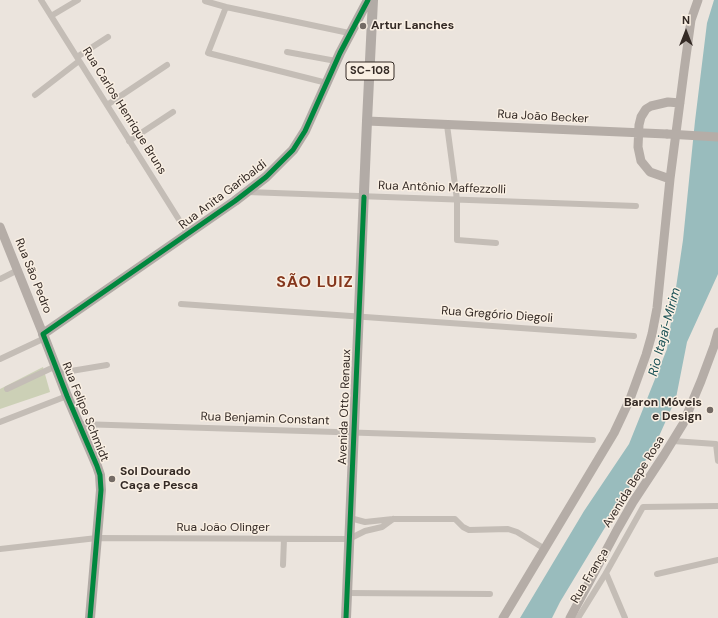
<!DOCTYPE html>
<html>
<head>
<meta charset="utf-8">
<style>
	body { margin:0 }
	#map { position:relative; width:718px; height:618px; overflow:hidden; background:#ebe4dd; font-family:"DM Sans",sans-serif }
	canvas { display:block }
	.north { position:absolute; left:666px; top:12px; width:40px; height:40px; -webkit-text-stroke:3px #f9efe3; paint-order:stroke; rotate:0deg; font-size:11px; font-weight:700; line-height:16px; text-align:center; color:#342a25 }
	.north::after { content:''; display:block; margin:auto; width:14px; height:18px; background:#342a25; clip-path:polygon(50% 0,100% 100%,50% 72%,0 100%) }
</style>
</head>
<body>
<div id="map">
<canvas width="718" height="618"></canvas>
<div class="north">N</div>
</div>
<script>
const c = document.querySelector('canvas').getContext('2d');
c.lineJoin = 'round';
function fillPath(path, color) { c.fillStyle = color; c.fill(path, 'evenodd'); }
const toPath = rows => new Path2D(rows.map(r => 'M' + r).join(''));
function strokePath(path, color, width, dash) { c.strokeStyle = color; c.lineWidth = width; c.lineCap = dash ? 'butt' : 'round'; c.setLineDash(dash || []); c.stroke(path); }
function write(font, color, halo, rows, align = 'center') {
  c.font = font + ' "DM Sans",sans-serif'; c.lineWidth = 3; c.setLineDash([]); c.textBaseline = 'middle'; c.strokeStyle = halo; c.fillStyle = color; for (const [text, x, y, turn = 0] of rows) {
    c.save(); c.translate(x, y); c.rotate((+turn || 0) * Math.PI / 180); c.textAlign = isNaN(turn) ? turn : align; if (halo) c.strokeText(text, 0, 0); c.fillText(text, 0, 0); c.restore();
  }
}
const green = toPath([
	[43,367,50,392,0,409,0,389]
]);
const water = toPath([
	[714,0,718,0,718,274,687,342,676,398,656,443,560,602,552,618,520,618,584,511,629,444,667,349,683,240,695,121,707,23]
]);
const street = toPath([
	[41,0,188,234],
	[205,1,226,7,349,33],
	[226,7,208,53,327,83],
	[51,16,78,0],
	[287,52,336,61],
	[77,57,108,37],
	[35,95,79,61],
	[107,105,167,65],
	[447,125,457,200,457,240,496,243],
	[129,141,173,112],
	[247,192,636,206],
	[0,279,18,270],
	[181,304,634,336],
	[0,359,45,338],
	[59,373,107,365],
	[7,389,56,366],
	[0,422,67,396],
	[79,424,593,440],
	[673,441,716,444,718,461],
	[350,518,365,522,393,519,455,519,463,527,469,530,508,529,517,532,545,549],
	[0,549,97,538,349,539,365,531,382,527,393,519],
	[283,565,284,539],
	[606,573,625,618],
	[657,574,718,560],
	[347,593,490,594],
	[578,618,606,573,643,507,718,506]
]);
const secondary = toPath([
	[367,121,667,134],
	[670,179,650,172,641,161,638,147,639,125,641,117,646,109,651,106,668,102,680,103],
	[0,227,43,334],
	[503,618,614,433,630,399,646,355,652,334,657,308,670,179,684,71,691,20,698,0],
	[570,618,617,530,633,502,664,455,683,424,701,381,714,346,718,332]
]);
const primary = toPath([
	[90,618,101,490,100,475,97,466,67,396,43,334,235,201,266,177,293,150,305,131,340,53,368,0],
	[346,618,367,121,373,0]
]);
const secondaryBridge = toPath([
	[667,134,718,137]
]);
const cycleway = toPath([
	[90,618,101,490,100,475,97,466,67,396,43,334,235,201,266,177,293,150,305,131,340,53,368,0],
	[346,618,364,197]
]);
const markers = [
	[363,26,4,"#746b65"],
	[710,410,4,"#746b65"],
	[112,479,4,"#746b65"]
];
const shields = [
	[370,71,48]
];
const shieldNames = [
	["SC-108",370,71]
];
const poiNames = [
	["Artur Lanches",371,26],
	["Baron Móveis",702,403,"right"],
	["e Design",702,417,"right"],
	["Sol Dourado",120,472],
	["Caça e Pesca",120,486]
];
const streetNames = [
	["Rua Carlos Henrique Bruns",124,111,58],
	["Rua João Becker",543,117,3],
	["Rua Antônio Maffezzolli",442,188,2],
	["Rua Anita Garibaldi",223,195,-37],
	["Rua São Pedro",33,276,68],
	["Rua Gregório Diegoli",497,315,4],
	["Avenida Otto Renaux",345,407,-88],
	["Rua Felipe Schmidt",85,412,68],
	["Rua Benjamin Constant",265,419,2],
	["Avenida Bepe Rosa",634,482,-58],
	["Rua João Olinger",223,528],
	["Rua França",590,576,-59]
];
const waterNames = [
	["Rio Itajaí-Mirim",665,332,-75]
];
const districtNames = [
	["SÃO LUIZ",315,283]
];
fillPath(green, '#ccd0b6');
fillPath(water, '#99bcbd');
strokePath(street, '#c4bdb6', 6);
strokePath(secondary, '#b5ada7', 9);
strokePath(primary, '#b2aba6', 10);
strokePath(secondaryBridge, '#b5ada7', 9);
strokePath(cycleway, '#00873e', 5);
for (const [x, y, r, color] of markers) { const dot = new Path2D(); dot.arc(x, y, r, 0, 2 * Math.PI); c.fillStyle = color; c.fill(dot); strokePath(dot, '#f9efe3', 1.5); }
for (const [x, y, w] of shields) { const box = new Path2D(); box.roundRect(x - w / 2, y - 9, w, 18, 3); c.fillStyle = '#f9efe3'; c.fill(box); strokePath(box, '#342a25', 1); }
write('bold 11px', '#342a25', null, shieldNames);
write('bold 12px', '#342a25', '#f9efe3', poiNames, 'left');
write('12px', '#342a25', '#f9efe3', streetNames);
write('italic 13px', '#1a5156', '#f9efe3', waterNames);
c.letterSpacing = '1px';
write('bold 16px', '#85371d', '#f9efe3', districtNames);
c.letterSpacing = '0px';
</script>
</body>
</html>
